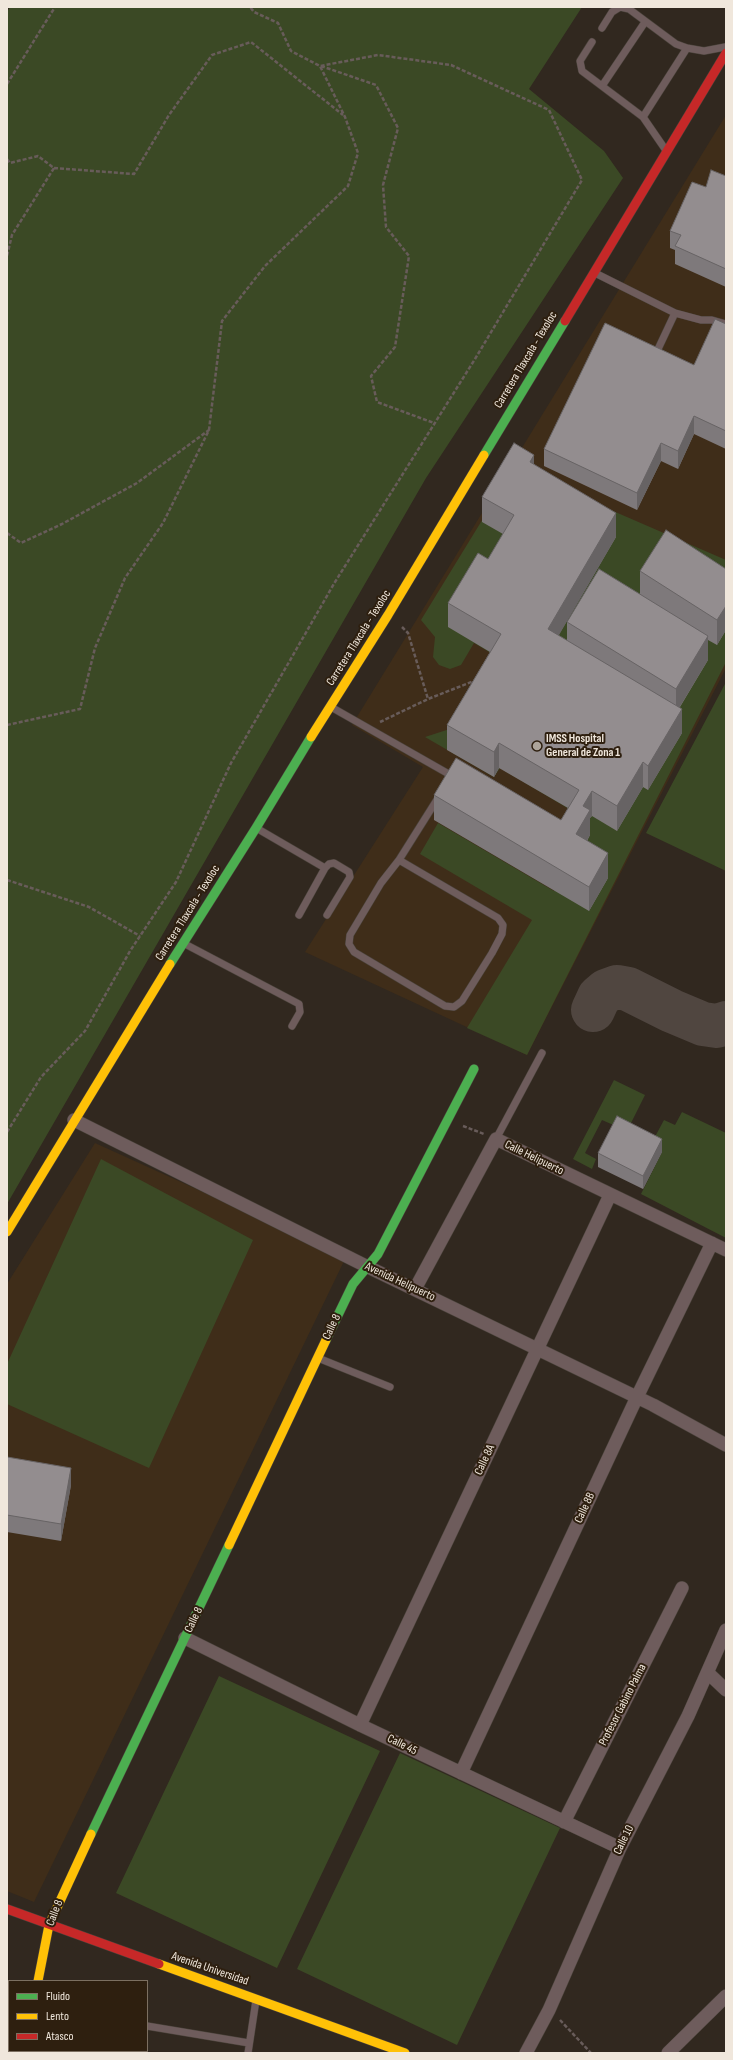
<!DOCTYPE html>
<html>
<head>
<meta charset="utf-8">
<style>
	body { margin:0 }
	#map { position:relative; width:733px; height:2060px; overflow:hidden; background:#31281f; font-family:"Sofia Sans Condensed",sans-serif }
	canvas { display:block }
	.frame { position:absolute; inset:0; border:8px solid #f0e7dc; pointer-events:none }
	.legend { position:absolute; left:8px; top:1980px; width:140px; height:72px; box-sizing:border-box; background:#2e1f0f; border:1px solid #7c6f61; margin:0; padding:5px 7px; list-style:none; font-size:12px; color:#f0e7dc }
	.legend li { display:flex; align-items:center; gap:8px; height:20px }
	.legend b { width:20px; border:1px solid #7c6f61 }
</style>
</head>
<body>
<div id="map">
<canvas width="733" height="2060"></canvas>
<div class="frame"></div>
<ul class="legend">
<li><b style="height:5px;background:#4caf50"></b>Fluido</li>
<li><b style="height:5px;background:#ffc107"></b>Lento</li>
<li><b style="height:5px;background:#c62828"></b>Atasco</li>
</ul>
</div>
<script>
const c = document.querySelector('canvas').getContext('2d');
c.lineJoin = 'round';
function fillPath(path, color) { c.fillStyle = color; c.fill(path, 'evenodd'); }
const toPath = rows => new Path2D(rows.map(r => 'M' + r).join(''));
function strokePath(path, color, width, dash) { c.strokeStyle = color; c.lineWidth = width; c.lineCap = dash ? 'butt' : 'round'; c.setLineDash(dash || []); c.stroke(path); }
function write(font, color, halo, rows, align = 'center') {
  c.font = font + ' "Sofia Sans Condensed",sans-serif'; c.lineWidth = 4; c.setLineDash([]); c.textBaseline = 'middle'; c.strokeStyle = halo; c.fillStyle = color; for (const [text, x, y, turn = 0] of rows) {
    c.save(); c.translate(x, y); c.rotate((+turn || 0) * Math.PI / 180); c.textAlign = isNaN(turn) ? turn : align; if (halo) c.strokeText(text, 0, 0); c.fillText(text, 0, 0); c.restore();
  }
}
const built = toPath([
	[726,115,726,668,527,1055,305,952,423,767,352,725],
	[95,1143,346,1257,34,1902,7,1891,7,1284]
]);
const green = toPath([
	[10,7,582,7,529,89,604,151,623,178,426,478,7,1204,7,12],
	[514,468,726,560,726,662,527,1055,467,1028,532,920,420,854,438,823,554,891,576,859,579,815,500,768,494,777,425,737,462,725,501,659,474,643,461,665,450,669,439,665,433,657,435,637,421,620],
	[726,682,726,871,646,833],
	[614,1080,645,1095,627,1131,602,1120,585,1153,596,1159,592,1169,573,1159],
	[682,1112,726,1133,726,1238,641,1194,662,1152,650,1146,664,1120,675,1125],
	[101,1159,253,1240,149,1468,7,1404,7,1364],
	[219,1676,380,1751,277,1968,116,1893],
	[400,1753,560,1828,457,2045,297,1969]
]);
const taxiway = toPath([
	[593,1010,599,997,606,991,617,987,628,989,672,1011,703,1024,717,1026,726,1023]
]);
const path = toPath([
	[321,66,376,85,398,128,383,185,386,227,409,256,395,347,371,376,377,402,434,423],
	[7,84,55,7],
	[7,159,10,163,38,156,54,168,12,235,7,256],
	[54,168,134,174,169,115,212,55,251,42,343,115],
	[7,533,21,543,62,524,137,483,209,430],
	[402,627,408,633,428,699],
	[380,722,428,699,474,681],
	[7,725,80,709,95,648,125,578,163,523,209,430,222,321,265,266,348,186,358,153,345,117,320,66],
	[7,880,89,907,140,936],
	[463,1126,484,1134],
	[7,1132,41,1077,85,1031,130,951,176,882,231,763,335,582,475,359,582,180,549,110,451,65,378,55,320,66,291,51,278,23,254,12,250,7],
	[560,2020,591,2053]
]);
const lane = toPath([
	[620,7,629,9,676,44,687,48,704,51,725,47],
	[602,28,612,12,620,7],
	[592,42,580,61,582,71,643,117,665,149],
	[602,86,645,22],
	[643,117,687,48],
	[595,273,675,313,701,320,712,320,726,324],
	[659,347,675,313],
	[331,707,454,777],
	[258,829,325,868],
	[399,860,498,918,503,925,502,934,492,953,462,1001,454,1007,445,1006,354,952,349,944,350,935,381,883,399,860,438,798],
	[299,915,325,868,329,864,334,863,349,872,350,877,327,915],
	[185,944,299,1004,300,1012,292,1026],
	[496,1139,542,1053],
	[318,1358,390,1387],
	[147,2026,249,2043],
	[248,2053,256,2000]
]);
const street = toPath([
	[74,1120,368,1267,653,1405,726,1445],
	[415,1289,496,1139,726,1250],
	[185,1638,360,1725,620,1848],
	[708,1673,726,1690],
	[360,1725,610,1195],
	[461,1773,637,1397,712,1243],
	[564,1822,682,1588],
	[24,2053,24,2051],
	[526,2053,549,2010,620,1848,688,1716,726,1630],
	[668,2053,726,1996]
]);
const fast = toPath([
	[484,455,565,321],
	[170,964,256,828,311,737],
	[326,1340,353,1284,378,1254,474,1069],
	[91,1834,229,1545]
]);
const slow = toPath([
	[311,737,388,615,484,455],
	[7,1232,170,964],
	[229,1545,326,1340],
	[159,1964,405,2053],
	[38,1981,49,1925,91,1834]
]);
const jam = toPath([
	[565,321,726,53],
	[7,1909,159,1964]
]);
const wall = toPath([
	[726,176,726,287,675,264,675,250,670,248,670,231,706,187],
	[726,324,726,449,694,434,678,469,661,461,637,510,544,466,544,449,694,365],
	[534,464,616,537,558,636,567,641,567,622,640,594,640,571,726,569,726,630,717,645,708,640,708,660,680,707,682,733,648,790,643,787,617,831,592,816,590,818,590,835,587,841,608,878,589,911,434,820,434,795,561,820,568,808,499,768,494,777,447,750,447,725,490,652,448,627,448,603,488,559,503,534,482,522,482,497],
	[662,1152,643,1189,598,1167,598,1153],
	[7,1457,71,1485,61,1541,7,1532]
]);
const shadedWall = toPath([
	[694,416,694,434,678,469,678,451],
	[661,443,661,461,637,510,637,493],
	[534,455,534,480,530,462],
	[616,513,616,537,548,654,548,629],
	[726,606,726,630,717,645,717,620],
	[708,636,708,660,676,713,676,689],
	[682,709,682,733,648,790,648,766],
	[499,743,499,768,494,777,494,752],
	[643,762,643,787,617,831,617,806],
	[592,791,592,816,590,818,590,835,576,859,576,834,583,806],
	[608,853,608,878,589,911,589,887],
	[662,1139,662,1152,643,1189,643,1176],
	[71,1468,71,1485,61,1541,61,1524]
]);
const building = toPath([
	[711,170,726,176,726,269,675,246,681,235,670,231,692,182,706,187,711,170],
	[715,319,726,324,726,431,694,416,678,451,661,443,637,493,544,449,605,323,694,365,715,319],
	[514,443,534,455,530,462,616,513,548,629,682,709,648,766,643,762,617,806,592,791,583,806,590,810,576,834,608,853,589,887,434,795,456,758,561,820,579,790,499,743,494,752,447,725,501,634,448,603,478,553,488,559,514,515,482,497,514,443],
	[666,530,726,569,726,606,717,620,640,571,666,530],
	[599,569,708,636,676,689,567,622,599,569],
	[617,1116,662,1139,643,1176,598,1153,617,1116],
	[7,1457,71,1468,61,1524,7,1515,7,1457]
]);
const markers = [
	[537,746,5,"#ada49a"]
];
const streetNames = [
	["Carretera Tlaxcala - Texoloc",526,360,-59],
	["Carretera Tlaxcala - Texoloc",359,638,-58],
	["Carretera Tlaxcala - Texoloc",188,913,-58],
	["Calle Helipuerto",534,1158,26],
	["Avenida Helipuerto",400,1282,25],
	["Calle 8",332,1327,-65],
	["Calle 8A",485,1460,-65],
	["Calle 8B",585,1508,-65],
	["Calle 8",194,1620,-65],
	["Profesor Gabino Palma",623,1705,-63],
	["Calle 45",402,1745,26],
	["Calle 10",624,1840,-64],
	["Calle 8",55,1913,-69],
	["Avenida Universidad",210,1969,19]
];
const poiNames = [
	["IMSS Hospital",546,739],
	["General de Zona 1",546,753]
];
fillPath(built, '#3f2d19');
fillPath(green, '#3b4925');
strokePath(taxiway, '#504640', 44);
strokePath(lane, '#4a433b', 8);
strokePath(street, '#4a433b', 14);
strokePath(fast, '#4a433b', 10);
strokePath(slow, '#4a433b', 10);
strokePath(jam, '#4a433b', 10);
strokePath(path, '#685c5a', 2.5, [4, 2]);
strokePath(lane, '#6e5c5c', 7);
strokePath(street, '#6e5c5c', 13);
strokePath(fast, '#4caf50', 9);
strokePath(slow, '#ffc107', 9);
strokePath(jam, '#c62828', 9);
fillPath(wall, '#7e797b');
fillPath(shadedWall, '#676364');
fillPath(building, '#938d8f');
strokePath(building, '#676364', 1);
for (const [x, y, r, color] of markers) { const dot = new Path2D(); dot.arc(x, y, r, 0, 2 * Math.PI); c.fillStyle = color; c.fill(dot); strokePath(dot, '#2e1f0f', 1.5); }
write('12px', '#f0e7dc', '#2e1f0f', streetNames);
write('bold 12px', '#f0e7dc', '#2e1f0f', poiNames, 'left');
</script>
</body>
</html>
